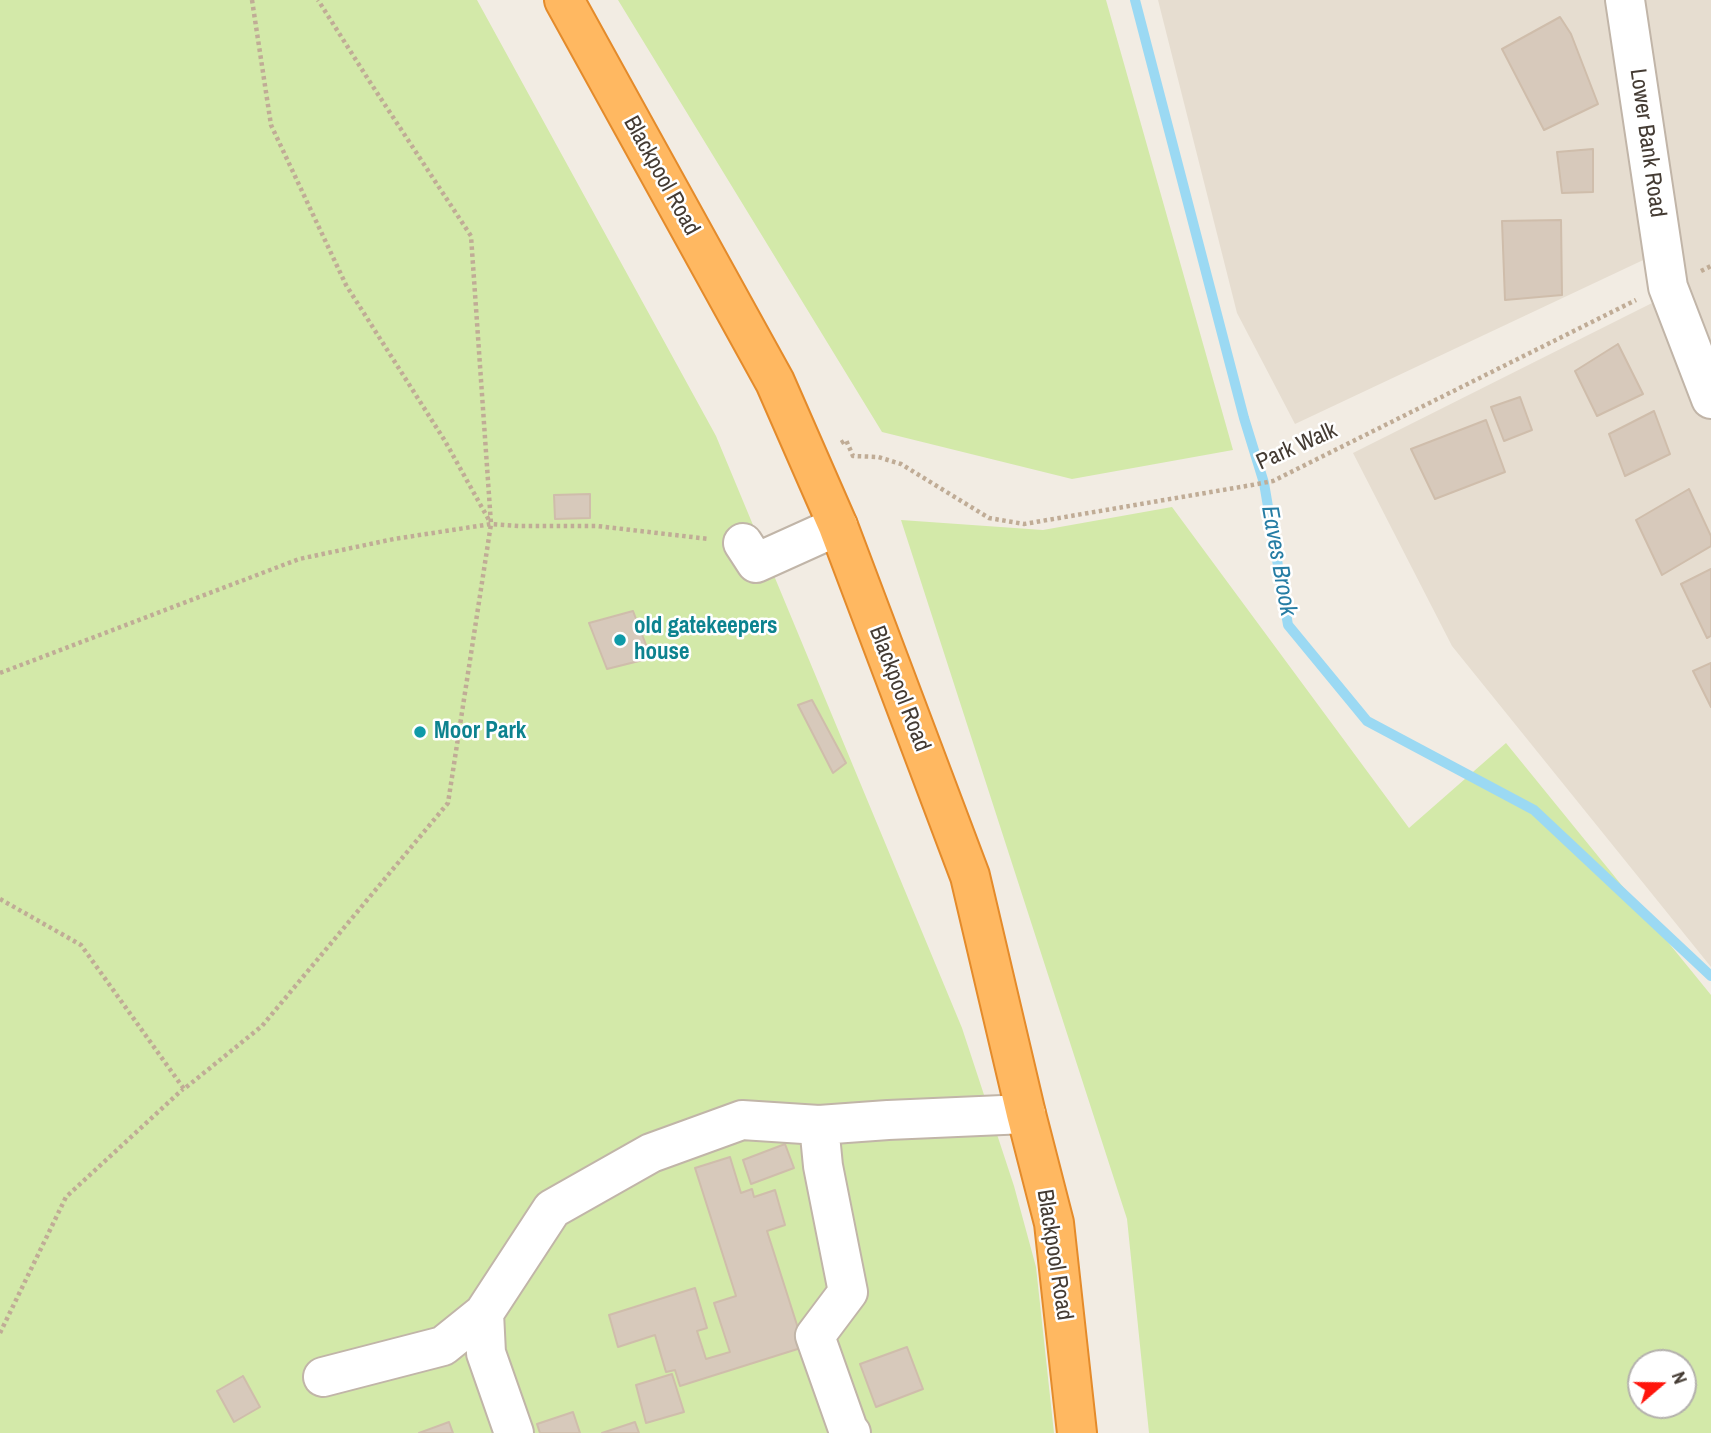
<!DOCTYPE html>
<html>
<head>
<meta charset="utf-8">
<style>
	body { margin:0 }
	#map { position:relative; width:1711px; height:1433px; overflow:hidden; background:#f2ece3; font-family:"Archivo Narrow",sans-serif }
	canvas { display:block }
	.north { position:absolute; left:1627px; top:1349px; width:70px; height:70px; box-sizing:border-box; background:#fff; border:2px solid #b4b1ad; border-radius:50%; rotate:70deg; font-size:19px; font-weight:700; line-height:28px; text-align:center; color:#443b33 }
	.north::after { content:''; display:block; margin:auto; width:24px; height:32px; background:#ff160d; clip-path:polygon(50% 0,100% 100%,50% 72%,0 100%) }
</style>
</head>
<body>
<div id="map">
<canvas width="1711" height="1433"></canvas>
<div class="north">N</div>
</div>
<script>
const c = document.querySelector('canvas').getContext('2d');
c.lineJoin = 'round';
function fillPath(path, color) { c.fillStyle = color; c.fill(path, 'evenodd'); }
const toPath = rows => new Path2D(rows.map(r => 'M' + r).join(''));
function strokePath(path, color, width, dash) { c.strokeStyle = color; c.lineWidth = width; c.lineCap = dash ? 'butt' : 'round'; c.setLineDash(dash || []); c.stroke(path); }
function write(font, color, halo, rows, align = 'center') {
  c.font = font + ' "Archivo Narrow",sans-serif'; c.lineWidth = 5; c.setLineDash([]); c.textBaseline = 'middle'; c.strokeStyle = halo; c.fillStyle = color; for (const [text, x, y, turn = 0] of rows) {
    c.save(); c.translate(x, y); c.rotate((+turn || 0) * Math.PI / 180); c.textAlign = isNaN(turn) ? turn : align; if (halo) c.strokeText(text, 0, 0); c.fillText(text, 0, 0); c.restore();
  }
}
const residential = toPath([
	[1158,0,1711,0,1711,967,1452,646,1353,453,1660,299,1656,254,1295,424,1237,313]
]);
const green = toPath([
	[0,0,477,0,716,436,962,1028,1014,1186,1036,1267,1054,1433,0,1433],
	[618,0,1106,0,1233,450,1072,479,882,432],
	[1172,507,1409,828,1506,743,1711,995,1711,1433,1149,1433,1127,1219,901,520,1043,530],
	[1641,1363,1683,1363,1683,1405,1641,1405]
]);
const stream = toPath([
	[1135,0,1244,418,1264,483,1288,625,1367,721,1534,810,1711,976]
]);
const building = toPath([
	[1560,17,1571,34,1598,104,1544,130,1502,49,1560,17],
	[1593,149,1593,192,1562,193,1557,152,1593,149],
	[1561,220,1562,295,1505,300,1502,221,1561,220],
	[1618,344,1643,394,1597,416,1575,371,1618,344],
	[1520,397,1532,430,1504,441,1491,407,1520,397],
	[1654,411,1670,454,1625,476,1609,434,1654,411],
	[1486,420,1505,472,1435,499,1411,449,1486,420],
	[1689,489,1711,536,1711,546,1662,575,1636,520,1689,489],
	[590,494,590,518,555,519,554,495,590,494],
	[1711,569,1711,636,1707,638,1681,584,1711,569],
	[633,611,651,658,607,669,589,623,633,611],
	[1711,663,1711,707,1693,671,1711,663],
	[812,700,846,763,833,773,798,705,812,700],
	[785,1144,794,1168,751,1184,743,1160,785,1144],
	[730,1157,741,1193,752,1189,754,1197,775,1190,785,1225,767,1231,804,1347,680,1386,675,1370,666,1372,655,1335,618,1347,609,1315,695,1288,707,1328,697,1331,706,1359,730,1352,714,1303,736,1296,695,1168,730,1157],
	[907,1347,923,1389,876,1407,860,1364,907,1347],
	[672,1374,684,1412,646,1423,636,1385,672,1374],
	[243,1376,260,1407,234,1422,217,1391,243,1376],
	[573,1412,580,1433,540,1433,537,1424,573,1412],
	[449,1422,453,1433,419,1433,449,1422],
	[635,1422,639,1433,602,1433,635,1422]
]);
const path = toPath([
	[252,0,271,125,346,285,445,441,490,522],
	[1701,271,1711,266],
	[841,443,846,440,853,456,878,457,901,464,989,518,1024,524,1252,485,1273,481,1636,300],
	[0,673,299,559,394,539,491,524,519,526,597,526,709,539],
	[0,899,81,945,184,1089,262,1026,448,803,491,524,471,236,368,79,318,0],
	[0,1333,66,1197,183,1089]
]);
const minor = toPath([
	[1625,0,1668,287,1711,399],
	[743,543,756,563,838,526],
	[819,1125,823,1166,848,1292,815,1336,849,1432,851,1433],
	[323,1377,443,1346,484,1313],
	[514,1433,486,1353,484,1313,552,1209,651,1153,742,1120,819,1125,888,1120,1026,1114]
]);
const highway = toPath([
	[564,0,775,382,838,526,970,876,1026,1114,1054,1223,1077,1433]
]);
const markers = [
	[620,640,7,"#0f9aa8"],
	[420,732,7,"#0f9aa8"]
];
const streetNames = [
	["Lower Bank Road",1647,143,82],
	["Blackpool Road",661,176,61],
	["Park Walk",1297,447,-24],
	["Blackpool Road",899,689,69],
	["Blackpool Road",1054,1255,81]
];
const cultureNames = [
	["old gatekeepers",634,627],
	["house",634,653],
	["Moor Park",434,732]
];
const waterNames = [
	["Eaves Brook",1278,561,80]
];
fillPath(residential, '#e6ddd0');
fillPath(green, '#d3e9a9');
strokePath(stream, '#9bd9f3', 10);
fillPath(building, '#d7c9bb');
strokePath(building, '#cfbdab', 2);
strokePath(minor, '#c1b5a8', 42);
strokePath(highway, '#e48b2b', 42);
strokePath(path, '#c0ac96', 4.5, [3.5, 3.5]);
strokePath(minor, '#fff', 38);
strokePath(highway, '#ffb861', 38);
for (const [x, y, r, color] of markers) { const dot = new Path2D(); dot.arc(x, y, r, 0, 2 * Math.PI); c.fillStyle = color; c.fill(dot); strokePath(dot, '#fff', 2.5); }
write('23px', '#443b33', '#fff', streetNames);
write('bold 23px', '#0d838f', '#fff', cultureNames, 'left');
write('italic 24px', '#267da4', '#fff', waterNames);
</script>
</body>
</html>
